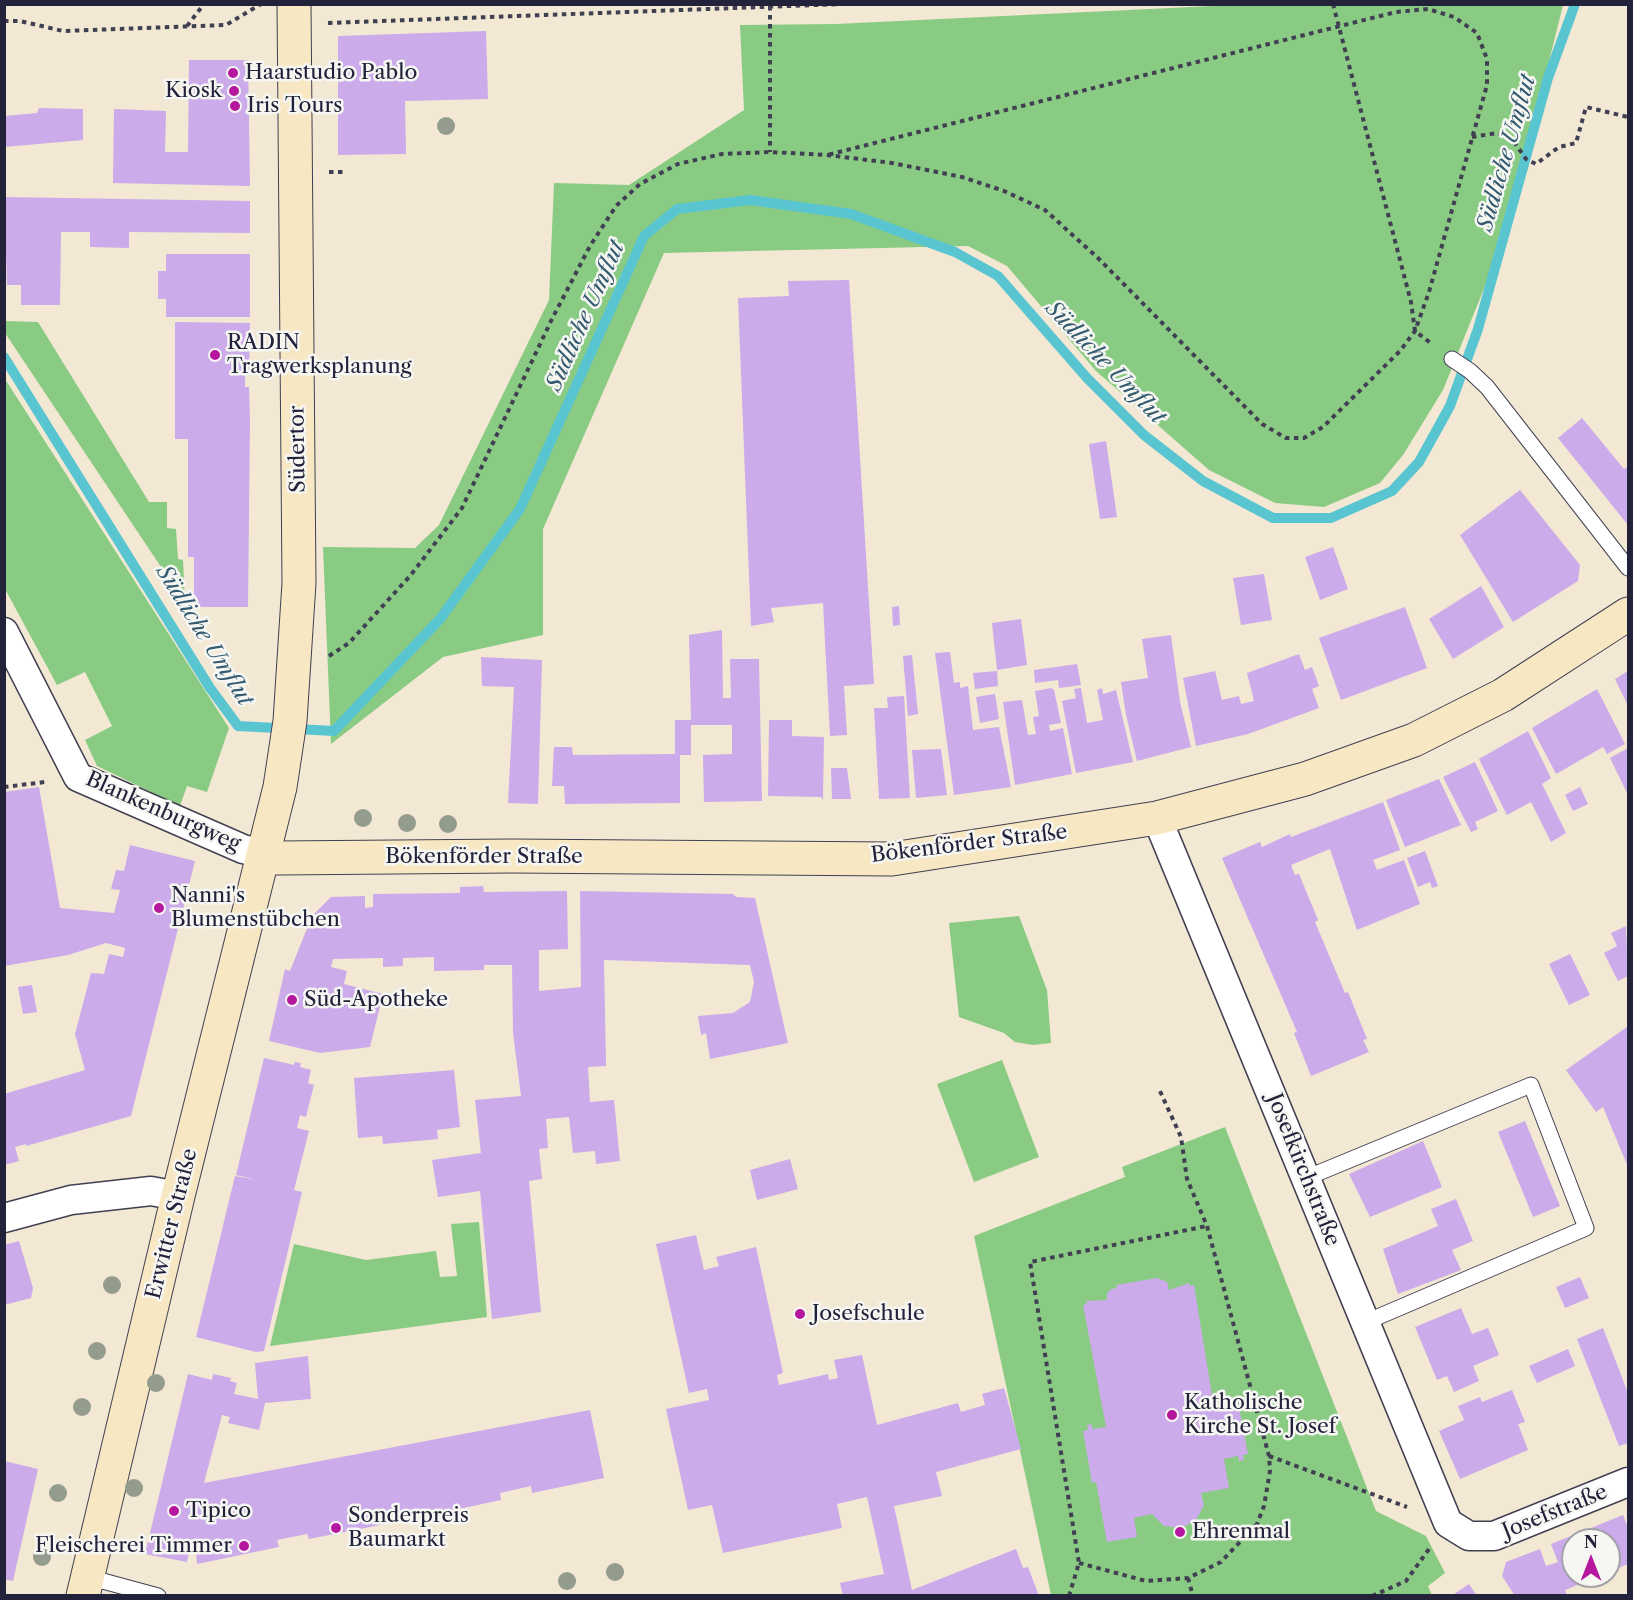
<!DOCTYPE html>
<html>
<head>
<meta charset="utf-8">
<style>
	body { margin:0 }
	#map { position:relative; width:1633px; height:1600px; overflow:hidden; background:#f2e8d3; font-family:"Libre Caslon Text",serif }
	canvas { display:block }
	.frame { position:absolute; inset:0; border:6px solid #22223b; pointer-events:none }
	.north { position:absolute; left:1561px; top:1528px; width:60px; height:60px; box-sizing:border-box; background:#f6f6f2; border:2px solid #a1a1a9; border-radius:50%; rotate:0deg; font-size:16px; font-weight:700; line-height:24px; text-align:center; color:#22223b }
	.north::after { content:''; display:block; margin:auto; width:21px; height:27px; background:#b5179e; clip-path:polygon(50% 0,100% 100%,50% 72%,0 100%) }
</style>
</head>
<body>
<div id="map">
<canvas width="1633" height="1600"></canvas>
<div class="frame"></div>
<div class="north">N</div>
</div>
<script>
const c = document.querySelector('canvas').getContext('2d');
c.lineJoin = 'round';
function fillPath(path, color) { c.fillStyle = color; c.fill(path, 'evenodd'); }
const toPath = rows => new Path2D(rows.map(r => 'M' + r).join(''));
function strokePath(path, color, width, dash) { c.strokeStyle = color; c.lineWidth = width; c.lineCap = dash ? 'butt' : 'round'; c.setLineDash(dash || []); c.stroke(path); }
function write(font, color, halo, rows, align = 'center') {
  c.font = font + ' "Libre Caslon Text",serif'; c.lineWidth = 5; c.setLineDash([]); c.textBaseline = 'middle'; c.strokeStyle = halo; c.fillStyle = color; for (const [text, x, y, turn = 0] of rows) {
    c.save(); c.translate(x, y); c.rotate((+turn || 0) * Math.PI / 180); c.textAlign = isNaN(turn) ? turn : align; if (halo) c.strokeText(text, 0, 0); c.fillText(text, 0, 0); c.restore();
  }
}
const green = toPath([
	[1254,4,1563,5,1506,234,1443,390,1403,455,1380,483,1324,507,1275,503,1209,470,1096,371,1007,266,968,246,664,253,543,529,543,635,443,657,331,744,323,547,415,548,439,525,549,300,554,183,629,185,744,110,740,25,836,24],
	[5,321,38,322,149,502,167,502,167,528,176,529,178,559,183,560,185,603,5,333],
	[5,379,229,728,207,792,187,786,180,806,97,766,85,740,112,726,85,672,57,685,5,589],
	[1019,916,1047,990,1051,1043,1033,1045,1015,1042,1004,1033,959,1017,949,923],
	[1002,1060,1039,1157,974,1182,937,1084],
	[1225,1127,1376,1511,1426,1536,1445,1573,1428,1586,1432,1595,1051,1595,974,1236,1125,1177,1122,1167],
	[479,1222,487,1317,270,1346,294,1244,366,1260,436,1251,440,1277,457,1276,451,1224]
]);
const stream = toPath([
	[4,357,210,688,238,726,334,731,440,619,520,509,644,236,677,209,750,200,851,214,955,252,998,276,1087,378,1144,435,1203,481,1273,518,1331,518,1392,491,1419,462,1450,406,1478,329,1548,78,1575,4]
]);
const building = toPath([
	[486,31,488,99,405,101,406,154,338,155,338,36],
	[189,60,248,60,250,186,113,183,114,109,166,111,165,152,188,152],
	[39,108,83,109,83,140,4,147,4,116,37,113],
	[4,197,250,201,250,233,129,232,129,248,90,247,90,232,61,232,60,305,21,305,21,285,7,285],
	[166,254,250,254,250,317,166,317,166,299,158,299,158,271,166,271],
	[849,280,874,684,844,686,847,735,830,736,823,603,771,608,774,622,751,626,738,298,789,296,788,281],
	[175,322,250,323,249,374,245,374,245,387,249,387,250,419,248,607,194,607,194,557,188,557,188,439,175,439],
	[1582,418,1624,469,1628,467,1628,525,1558,438],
	[1106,441,1117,517,1100,519,1089,444],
	[1520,490,1580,565,1578,581,1513,622,1460,535],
	[1333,547,1348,589,1320,600,1305,557],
	[1264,574,1272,620,1241,625,1233,578],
	[1481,586,1504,627,1453,659,1429,619],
	[899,606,900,625,893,626,892,607],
	[1405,607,1427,668,1341,700,1319,638],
	[1021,619,1027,665,997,670,992,623],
	[722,630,723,698,731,698,730,659,759,659,762,801,704,802,703,755,732,754,732,725,691,725,691,755,680,755,680,803,565,804,564,786,552,786,554,747,572,747,573,755,675,754,675,720,691,720,689,635],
	[1171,635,1180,702,1191,747,1137,761,1126,715,1121,682,1148,678,1142,639],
	[950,652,954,683,960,682,960,688,968,686,973,730,999,727,1011,787,954,795,935,653],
	[1299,654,1305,670,1312,667,1319,686,1312,689,1319,708,1248,734,1196,746,1183,678,1215,671,1222,700,1239,696,1241,704,1254,701,1247,673],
	[912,655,918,714,908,716,903,656],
	[481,657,542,660,538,804,508,803,514,687,482,686],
	[1077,664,1081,685,1059,688,1058,680,1035,683,1034,670],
	[997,671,998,686,975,689,973,673],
	[1628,671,1628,706,1615,679],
	[1051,688,1054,690,1061,723,1049,725,1050,731,1063,728,1072,774,1015,785,1003,702,1022,700,1028,735,1036,734,1033,717,1039,716,1035,691],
	[1081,688,1087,723,1103,720,1097,690,1102,688,1103,694,1116,690,1133,762,1076,773,1062,701,1076,698,1074,689],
	[1597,689,1625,744,1607,754,1603,747,1556,774,1532,728],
	[995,694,999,719,980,723,976,697],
	[904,696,910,798,879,799,874,708,888,708,887,697],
	[769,720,792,720,792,736,824,737,823,800,821,797,768,796],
	[1528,731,1551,778,1542,784,1566,833,1551,842,1531,802,1507,815,1479,759],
	[1628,748,1628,795,1610,758],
	[941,749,947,795,916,798,912,750],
	[1475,762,1498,811,1475,822,1478,829,1471,832,1443,777],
	[831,768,847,768,851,799,832,799],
	[1439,779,1461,825,1405,847,1386,800],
	[39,787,60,908,114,913,120,890,111,889,116,870,124,871,130,845,195,861,131,1116,26,1146,26,1144,15,1147,19,1161,4,1165,4,1094,85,1070,75,1034,91,973,104,974,109,954,123,957,125,948,106,943,68,955,4,966,4,792],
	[1580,787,1588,804,1573,811,1565,795],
	[1383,802,1400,850,1373,860,1377,870,1404,860,1420,904,1357,930,1330,849,1291,865,1295,875,1299,874,1318,920,1315,922,1345,993,1348,992,1367,1039,1363,1040,1369,1052,1311,1076,1294,1033,1297,1032,1222,858,1260,842,1262,847,1290,834,1291,837],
	[1425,851,1438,886,1432,888,1430,882,1418,887,1407,858],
	[483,886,484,892,567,891,568,949,539,950,539,991,581,987,580,891,733,894,736,897,755,898,788,1043,710,1059,706,1033,701,1035,698,1016,733,1013,750,1002,754,982,750,965,604,960,606,1066,588,1067,590,1102,614,1100,620,1161,596,1164,595,1151,573,1153,569,1117,546,1119,548,1148,539,1149,542,1179,529,1181,541,1312,492,1319,480,1191,438,1197,432,1160,481,1153,475,1100,521,1096,513,1033,512,965,484,965,484,970,434,971,434,957,403,958,403,966,383,967,383,958,333,959,331,967,347,971,344,984,383,994,370,1047,320,1053,269,1041,285,969,290,971,312,916,331,897,365,896,365,908,373,907,373,894,460,893,460,887],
	[1626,926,1628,976,1618,981,1604,953,1617,946,1611,933],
	[1570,954,1590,995,1569,1005,1549,964],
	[32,985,37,1012,23,1014,18,987],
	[1627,1027,1628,1030,1628,1167,1603,1107,1596,1112,1566,1070],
	[264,1058,294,1065,295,1062,301,1063,300,1067,311,1070,308,1083,314,1085,306,1117,300,1115,297,1128,309,1131,294,1190,302,1192,264,1351,256,1352,196,1337,235,1176,257,1180,236,1175],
	[454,1070,460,1127,437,1130,438,1139,383,1144,382,1136,358,1138,354,1078],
	[1525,1121,1560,1206,1533,1217,1498,1132],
	[1423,1141,1442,1187,1370,1217,1349,1174],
	[790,1159,798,1189,757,1200,750,1170],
	[1456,1199,1473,1241,1452,1250,1461,1270,1398,1294,1383,1249,1438,1226,1431,1209],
	[696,1235,704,1270,719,1266,716,1257,756,1247,783,1373,777,1375,779,1385,828,1374,829,1380,838,1378,834,1360,862,1355,877,1425,958,1403,961,1412,985,1405,982,1394,1004,1388,1021,1449,936,1472,942,1496,894,1506,912,1590,1016,1549,1023,1568,1028,1567,1039,1596,843,1596,840,1583,884,1574,867,1497,837,1504,842,1528,723,1553,712,1505,688,1510,666,1409,709,1400,707,1389,689,1393,656,1244],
	[19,1241,33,1288,31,1298,4,1305,4,1245],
	[1580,1277,1589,1298,1565,1308,1556,1287],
	[1157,1278,1167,1282,1169,1290,1189,1283,1190,1286,1194,1285,1214,1407,1228,1404,1227,1399,1232,1397,1233,1403,1238,1402,1248,1454,1243,1455,1244,1460,1239,1461,1238,1456,1224,1459,1229,1488,1201,1493,1204,1505,1196,1520,1181,1528,1164,1526,1152,1514,1134,1518,1137,1537,1107,1542,1096,1482,1092,1483,1083,1431,1088,1430,1087,1425,1092,1424,1092,1429,1106,1427,1083,1305,1087,1304,1086,1301,1107,1300,1107,1294,1111,1289,1117,1288,1116,1285],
	[1461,1308,1472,1334,1488,1328,1499,1355,1473,1366,1479,1381,1454,1392,1447,1376,1437,1380,1415,1327],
	[1603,1328,1628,1393,1628,1443,1619,1446,1577,1339],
	[1568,1349,1575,1366,1537,1383,1529,1366],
	[308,1356,311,1399,265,1403,259,1430,228,1423,230,1417,222,1415,204,1483,590,1410,604,1478,532,1493,531,1486,500,1493,501,1500,421,1517,419,1510,388,1516,390,1523,309,1539,307,1534,277,1540,279,1547,197,1564,196,1553,189,1552,187,1562,145,1554,188,1374,212,1380,213,1374,231,1378,230,1381,237,1383,234,1394,258,1399,255,1363],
	[1512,1390,1525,1422,1518,1424,1528,1450,1460,1479,1439,1431,1464,1420,1458,1406,1480,1397,1482,1402],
	[4,1461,38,1469,13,1581,4,1579],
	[1623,1515,1628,1528,1628,1564,1609,1572,1609,1540,1573,1540,1573,1576,1600,1576,1565,1590,1567,1596,1515,1596,1502,1576,1506,1562,1540,1549,1546,1566,1558,1562,1551,1544],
	[1469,1584,1477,1596,1451,1596]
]);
const path = toPath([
	[1333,4,1411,302,1415,331,1432,344],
	[770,6,770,152],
	[4,21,20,21,63,31,226,25,261,4],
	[328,23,843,4],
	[187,26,204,4],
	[1472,137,1497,133,1512,139,1526,159,1536,164,1559,147,1576,143,1586,107,1628,117],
	[329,172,345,172],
	[329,656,349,643,410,576,462,508,552,319,590,246,616,206,640,184,678,164,722,154,770,152,827,155,892,163,962,177,1004,191,1045,210,1098,258,1262,424,1286,438,1304,438,1323,427,1400,351,1415,331,1429,292,1487,85,1487,59,1477,33,1454,17,1428,9,1396,12,827,155],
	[4,787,45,782],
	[1269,1456,1407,1507],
	[1079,1563,1146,1581,1188,1578,1221,1562,1257,1524,1264,1506,1270,1471,1269,1456,1207,1226,1187,1179,1181,1137,1159,1089],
	[1188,1578,1193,1596],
	[1069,1596,1079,1563,1030,1262,1207,1226],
	[1372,1596,1406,1581,1429,1549]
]);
const lane = toPath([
	[1452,359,1470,371,1487,387,1628,568],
	[1306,1178,1531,1085,1586,1228,1366,1322],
	[88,1577,158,1596]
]);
const street = toPath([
	[4,632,78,777,243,849,263,854],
	[1157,818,1448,1523,1469,1536,1494,1536,1628,1482],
	[4,1218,71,1200,151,1191,178,1196]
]);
const secondary = toPath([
	[263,854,278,858,512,856,892,859,1157,818,1305,779,1414,740,1503,695,1628,614],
	[83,1596,178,1196,280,787,290,721,299,583,294,4]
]);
const trees = [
	[446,126],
	[363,818],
	[407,823],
	[448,824],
	[112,1285],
	[97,1351],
	[156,1383],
	[82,1407],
	[134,1488],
	[58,1493],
	[42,1557],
	[615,1572],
	[567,1581]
];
const markers = [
	[233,73,6,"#b5179e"],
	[234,91,6,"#b5179e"],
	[235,106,6,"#b5179e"],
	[215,355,6,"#b5179e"],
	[159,908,6,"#b5179e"],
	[292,1000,6,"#b5179e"],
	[800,1314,6,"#b5179e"],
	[1172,1415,6,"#b5179e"],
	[174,1511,6,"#b5179e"],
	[336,1528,6,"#b5179e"],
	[1180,1532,6,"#b5179e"],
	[244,1546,6,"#b5179e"]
];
const poiNames = [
	["Haarstudio Pablo",245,73],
	["Kiosk",222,91,"right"],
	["Iris Tours",247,106],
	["RADIN",227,343],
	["Tragwerksplanung",227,367],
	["Nanni's",171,896],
	["Blumenstübchen",171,920],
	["Süd-Apotheke",304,1000],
	["Josefschule",812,1314],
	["Katholische",1184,1403],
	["Kirche St. Josef",1184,1427],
	["Tipico",186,1511],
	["Sonderpreis",348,1516],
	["Baumarkt",348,1540],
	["Ehrenmal",1192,1532],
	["Fleischerei Timmer",232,1546,"right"]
];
const streetNames = [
	["Südertor",298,449,-91],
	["Blankenburgweg",163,812,24],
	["Bökenförder Straße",969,844,-7],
	["Bökenförder Straße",484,857],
	["Josefkirchstraße",1303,1170,68],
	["Erwitter Straße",172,1224,-76],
	["Josefstraße",1555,1512,-22]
];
const waterNames = [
	["Südliche Umflut",1507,153,-74],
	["Südliche Umflut",586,316,-66],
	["Südliche Umflut",1105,363,46],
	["Südliche Umflut",204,636,58]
];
fillPath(green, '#8acb83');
strokePath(stream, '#59c5d1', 10);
fillPath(building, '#ccabea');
strokePath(lane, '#414052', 17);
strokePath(street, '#414052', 31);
strokePath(secondary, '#414052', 35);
strokePath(path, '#414052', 4, [4.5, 4.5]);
strokePath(lane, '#fff', 15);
strokePath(street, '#fff', 28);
strokePath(secondary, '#f7e8c3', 33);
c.fillStyle = '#939c8d';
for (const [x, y] of trees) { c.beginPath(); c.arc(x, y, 9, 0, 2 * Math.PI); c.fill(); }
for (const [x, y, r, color] of markers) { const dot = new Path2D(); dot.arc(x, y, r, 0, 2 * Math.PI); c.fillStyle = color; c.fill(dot); strokePath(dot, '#f6f6f2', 2); }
write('21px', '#22223b', '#f6f6f2', poiNames, 'left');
write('21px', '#22223b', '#f6f6f2', streetNames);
write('italic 22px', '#355b70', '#f6f6f2', waterNames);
</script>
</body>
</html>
